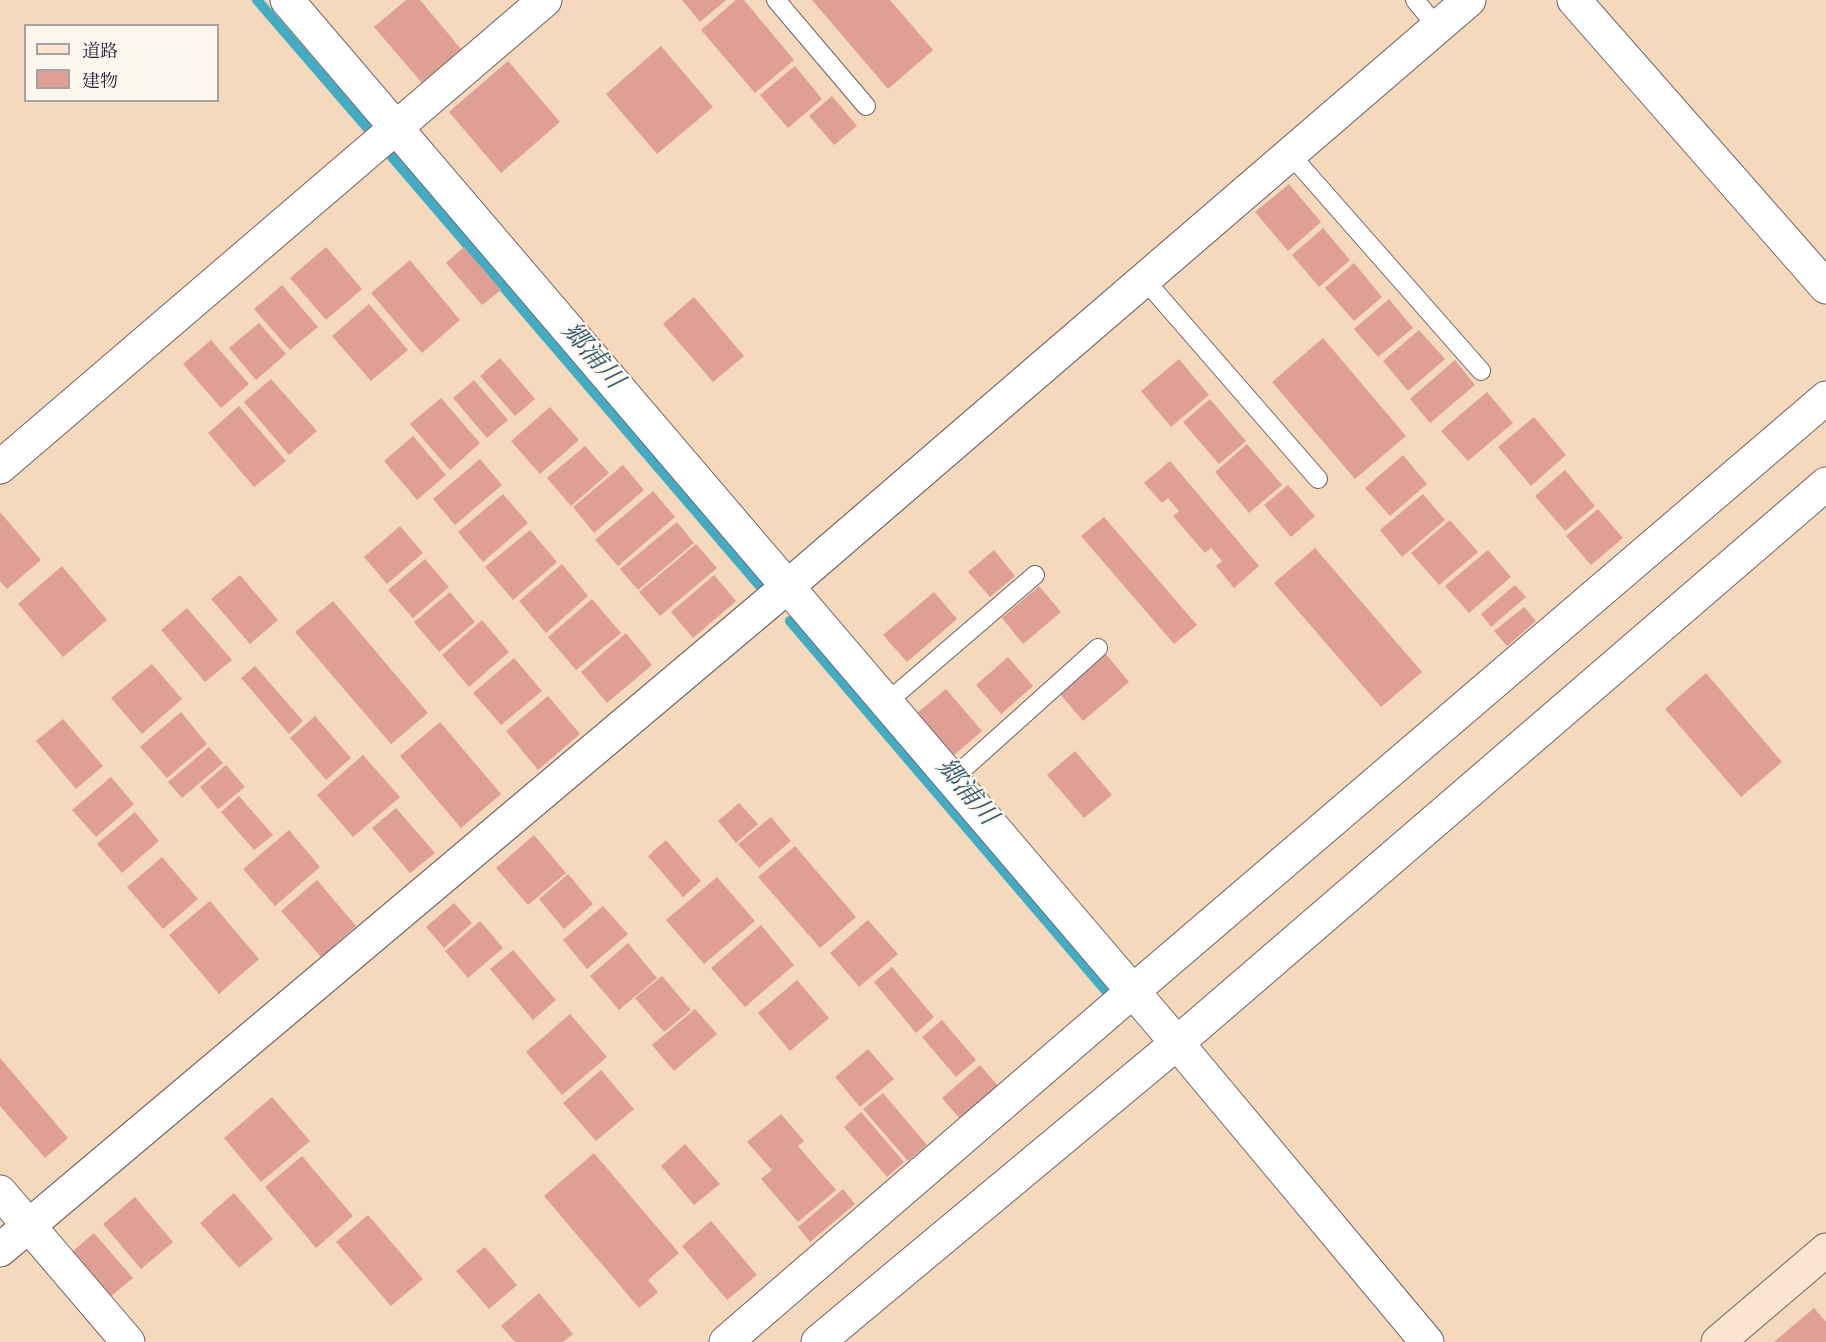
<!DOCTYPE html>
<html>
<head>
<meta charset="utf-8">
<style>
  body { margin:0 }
  #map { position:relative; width:1826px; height:1342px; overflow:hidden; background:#f4d9bc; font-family:"Old Standard TT","Noto Serif JP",serif }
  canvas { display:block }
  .legend { position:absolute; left:24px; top:24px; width:195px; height:78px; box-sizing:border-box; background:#fbf7ec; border:2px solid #a4a2a5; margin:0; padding:8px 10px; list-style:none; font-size:18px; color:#22223b }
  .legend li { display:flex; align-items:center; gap:12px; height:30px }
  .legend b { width:30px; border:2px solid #a4a2a5 }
</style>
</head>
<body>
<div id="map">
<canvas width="1826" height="1342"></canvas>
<ul class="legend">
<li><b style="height:8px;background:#fde4d1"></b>道路</li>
<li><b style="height:16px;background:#e09f95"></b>建物</li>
</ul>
</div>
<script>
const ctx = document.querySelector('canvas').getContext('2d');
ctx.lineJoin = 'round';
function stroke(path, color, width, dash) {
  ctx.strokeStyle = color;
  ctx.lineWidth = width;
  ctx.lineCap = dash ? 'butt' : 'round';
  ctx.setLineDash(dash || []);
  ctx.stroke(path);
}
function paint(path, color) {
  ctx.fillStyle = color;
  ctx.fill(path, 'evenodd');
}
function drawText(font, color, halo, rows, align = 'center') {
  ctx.font = font + ' "Old Standard TT","Noto Serif JP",serif';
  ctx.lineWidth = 4.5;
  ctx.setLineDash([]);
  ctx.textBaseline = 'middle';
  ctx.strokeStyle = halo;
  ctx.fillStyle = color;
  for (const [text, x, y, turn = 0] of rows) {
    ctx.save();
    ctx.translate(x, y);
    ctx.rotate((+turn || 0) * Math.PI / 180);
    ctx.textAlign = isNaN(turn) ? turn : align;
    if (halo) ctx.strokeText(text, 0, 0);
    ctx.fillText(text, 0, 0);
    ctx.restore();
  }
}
stroke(new Path2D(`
  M 257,0 L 370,131
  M 392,157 L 759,585
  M 790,621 L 1107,992`), '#43acc2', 10);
paint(new Path2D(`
  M 406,0 L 420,0 L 461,49 L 422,83 L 374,27 Z
  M 682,0 L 726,0 L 700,22 Z
  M 736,0 L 744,0 L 794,60 L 755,93 L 701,30 Z
  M 812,0 L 890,0 L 933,50 L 888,89 Z
  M 661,46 L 713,107 L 657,154 L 606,94 Z
  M 508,61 L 560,122 L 501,173 L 449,112 Z
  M 795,66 L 822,99 L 788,128 L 760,95 Z
  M 832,96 L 857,126 L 834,145 L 809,116 Z
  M 1289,184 L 1321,222 L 1288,251 L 1255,212 Z
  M 1323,228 L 1350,260 L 1319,287 L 1292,255 Z
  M 326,247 L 362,289 L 326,320 L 290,278 Z
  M 464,247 L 501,290 L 482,305 L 446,263 Z
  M 410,260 L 460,320 L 422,353 L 371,293 Z
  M 1354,263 L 1382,297 L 1354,321 L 1325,288 Z
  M 282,285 L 318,327 L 290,350 L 254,309 Z
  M 694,297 L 744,356 L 713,382 L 663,324 Z
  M 1389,299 L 1413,328 L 1378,357 L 1354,329 Z
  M 369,304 L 408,350 L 371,381 L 332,336 Z
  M 259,323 L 286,354 L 256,380 L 229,348 Z
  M 1419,330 L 1445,359 L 1408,391 L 1383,361 Z
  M 1323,338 L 1406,436 L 1355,479 L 1272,382 Z
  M 211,340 L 249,384 L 221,408 L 183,364 Z
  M 500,358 L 535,399 L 515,416 L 480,376 Z
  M 1179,359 L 1209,395 L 1171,427 L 1141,391 Z
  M 1455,360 L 1475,385 L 1430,423 L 1410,399 Z
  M 271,379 L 317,431 L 289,455 L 244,402 Z
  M 474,380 L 508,420 L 487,438 L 453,398 Z
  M 1487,392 L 1513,423 L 1468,461 L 1441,431 Z
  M 441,398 L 480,443 L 450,470 L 410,424 Z
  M 1210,399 L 1246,441 L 1219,464 L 1183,422 Z
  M 239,406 L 286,461 L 254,487 L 208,433 Z
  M 550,407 L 579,440 L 540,474 L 511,441 Z
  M 1534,417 L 1566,455 L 1531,486 L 1498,447 Z
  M 413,436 L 446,475 L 417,500 L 384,461 Z
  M 1247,444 L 1282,485 L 1249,513 L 1215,472 Z
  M 585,446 L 609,473 L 571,506 L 547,478 Z
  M 1403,455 L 1427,484 L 1390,516 L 1365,488 Z
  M 480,459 L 502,485 L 455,525 L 433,499 Z
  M 1170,461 L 1259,566 L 1234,588 L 1216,566 L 1222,561 L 1211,548 L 1205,553 L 1173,516 L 1179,511 L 1168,498 L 1162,503 L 1144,483 Z
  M 623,465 L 644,490 L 594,533 L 573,507 Z
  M 1565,470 L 1595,506 L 1565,531 L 1535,496 Z
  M 1288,485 L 1315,516 L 1291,537 L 1264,505 Z
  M 653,491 L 675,517 L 618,566 L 595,540 Z
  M 503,494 L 528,523 L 483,562 L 458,532 Z
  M 1423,494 L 1445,520 L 1402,557 L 1380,530 Z
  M 1598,509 L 1623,538 L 1591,565 L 1566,536 Z
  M 0,512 L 41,560 L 7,589 L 0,581 Z
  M 1104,517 L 1197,625 L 1174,644 L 1081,536 Z
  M 1450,520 L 1478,552 L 1439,585 L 1411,553 Z
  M 677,522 L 694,543 L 638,590 L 620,569 Z
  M 400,526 L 423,553 L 387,584 L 364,557 Z
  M 530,530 L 557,562 L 513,600 L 485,567 Z
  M 696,544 L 717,568 L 660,616 L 639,592 Z
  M 1315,548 L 1422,672 L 1381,707 L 1274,583 Z
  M 994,550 L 1015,576 L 990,597 L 968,572 Z
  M 1488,550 L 1511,577 L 1469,613 L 1445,586 Z
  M 425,559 L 449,587 L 413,618 L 388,590 Z
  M 562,564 L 588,596 L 546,633 L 519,601 Z
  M 62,566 L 107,620 L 63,657 L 18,604 Z
  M 240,575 L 278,620 L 250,644 L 211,599 Z
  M 714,575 L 736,601 L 693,638 L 671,612 Z
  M 1515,585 L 1526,597 L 1491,627 L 1481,614 Z
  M 1039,586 L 1061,612 L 1023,644 L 1002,618 Z
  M 450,592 L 475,622 L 439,652 L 414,622 Z
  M 934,592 L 957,619 L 907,662 L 883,635 Z
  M 592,599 L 621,633 L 576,670 L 548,637 Z
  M 333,601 L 428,713 L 391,744 L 295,632 Z
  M 1524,607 L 1536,621 L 1507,646 L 1494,631 Z
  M 187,608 L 232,660 L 205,682 L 161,630 Z
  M 482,620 L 509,652 L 469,687 L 442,655 Z
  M 626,633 L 652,665 L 607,703 L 581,672 Z
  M 1106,654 L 1129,682 L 1083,721 L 1060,694 Z
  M 1008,657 L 1033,686 L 1001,714 L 976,685 Z
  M 514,658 L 542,691 L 501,725 L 473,693 Z
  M 152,664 L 182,699 L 142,734 L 111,698 Z
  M 255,666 L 303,721 L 289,734 L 241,678 Z
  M 1706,673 L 1782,762 L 1741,797 L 1665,709 Z
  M 946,689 L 982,731 L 953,756 L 917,713 Z
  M 548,696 L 580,734 L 538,770 L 506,731 Z
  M 181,712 L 207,744 L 167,778 L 140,747 Z
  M 315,716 L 351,758 L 326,780 L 290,738 Z
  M 63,719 L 103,766 L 76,789 L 36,741 Z
  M 440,722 L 501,794 L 461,828 L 400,756 Z
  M 209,747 L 223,763 L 182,798 L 168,782 Z
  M 1075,751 L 1112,795 L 1084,818 L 1047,775 Z
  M 363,755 L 400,797 L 353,837 L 317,795 Z
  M 226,765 L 245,787 L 218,809 L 200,787 Z
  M 111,777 L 134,804 L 96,837 L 72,810 Z
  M 239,796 L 273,835 L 254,850 L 221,812 Z
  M 739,803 L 758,824 L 736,843 L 718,821 Z
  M 396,808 L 435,853 L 410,873 L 372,828 Z
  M 135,812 L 159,841 L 122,873 L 97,844 Z
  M 771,817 L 791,841 L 759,868 L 738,844 Z
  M 289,830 L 320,867 L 275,906 L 243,869 Z
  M 534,835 L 566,873 L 528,905 L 496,868 Z
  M 666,840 L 701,881 L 683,897 L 648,856 Z
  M 795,846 L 856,917 L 820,948 L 758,877 Z
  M 162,857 L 198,899 L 163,929 L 127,887 Z
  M 568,874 L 593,904 L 564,929 L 539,899 Z
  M 717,877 L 755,921 L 704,964 L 666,920 Z
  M 317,880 L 356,926 L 321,957 L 281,911 Z
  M 210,901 L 259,959 L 219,994 L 169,935 Z
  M 454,903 L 472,923 L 444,948 L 426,927 Z
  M 603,906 L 628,934 L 587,969 L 563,940 Z
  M 868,920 L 898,954 L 859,987 L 830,953 Z
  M 480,921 L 503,948 L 468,978 L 445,951 Z
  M 761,925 L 794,965 L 745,1007 L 711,968 Z
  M 628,943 L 657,978 L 619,1010 L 590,976 Z
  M 513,950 L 556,1000 L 533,1020 L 490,969 Z
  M 892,967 L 934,1017 L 916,1033 L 874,982 Z
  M 662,976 L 691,1010 L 664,1032 L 635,998 Z
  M 797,980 L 829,1018 L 790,1051 L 758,1013 Z
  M 695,1009 L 717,1034 L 674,1071 L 652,1045 Z
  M 570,1014 L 607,1057 L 562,1095 L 526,1052 Z
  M 942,1020 L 976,1060 L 956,1077 L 922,1037 Z
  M 868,1049 L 894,1079 L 860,1107 L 835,1077 Z
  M 0,1058 L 68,1138 L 45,1158 L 0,1106 Z
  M 980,1065 L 999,1087 L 961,1120 L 942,1098 Z
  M 601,1070 L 634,1109 L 596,1141 L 563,1103 Z
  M 883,1093 L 927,1145 L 908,1161 L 863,1109 Z
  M 272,1097 L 310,1141 L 261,1182 L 224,1138 Z
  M 861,1112 L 904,1162 L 887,1177 L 844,1127 Z
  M 781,1114 L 804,1141 L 798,1146 L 836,1190 L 798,1222 L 761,1179 L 772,1170 L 747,1142 Z
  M 685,1144 L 720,1184 L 694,1205 L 661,1166 Z
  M 594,1153 L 679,1253 L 648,1280 L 658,1292 L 639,1308 L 544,1196 Z
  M 302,1156 L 353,1216 L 316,1248 L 265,1187 Z
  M 843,1189 L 855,1204 L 810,1242 L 798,1227 Z
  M 234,1193 L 273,1239 L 239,1268 L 200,1223 Z
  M 135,1197 L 173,1242 L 141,1269 L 103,1224 Z
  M 368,1215 L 423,1279 L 391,1306 L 336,1242 Z
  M 711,1221 L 757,1275 L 727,1300 L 682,1246 Z
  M 94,1233 L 133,1278 L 104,1302 L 66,1257 Z
  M 485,1247 L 517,1285 L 489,1309 L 456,1271 Z
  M 539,1293 L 573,1334 L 563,1342 L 515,1342 L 501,1326 Z
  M 1814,1308 L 1826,1322 L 1826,1342 L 1774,1342 Z`), '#e09f95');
const service = new Path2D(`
  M 776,0 L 866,106
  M 1415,0 L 1437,27
  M 1290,154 L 1481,371
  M 1144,279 L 1318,479
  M 886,703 L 1035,575
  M 952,779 L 1098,648`);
const minor = new Path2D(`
  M 287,0 L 1177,1043 L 1427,1342
  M 1574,0 L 1826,287
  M 0,467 L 545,0
  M 0,1192 L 128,1342
  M 726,1342 L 1133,991 L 1826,398
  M 818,1342 L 1177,1043 L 1826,484`);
const tertiary = new Path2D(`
  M 0,1250 L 787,587 L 1469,0`);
const secondary = new Path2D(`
  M 1718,1342 L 1826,1250`);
stroke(service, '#6c6268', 20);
stroke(minor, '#6c6268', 35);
stroke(tertiary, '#6c6268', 35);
stroke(secondary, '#6c6268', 35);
stroke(service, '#fff', 18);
stroke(minor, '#fff', 33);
stroke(tertiary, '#fff', 33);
stroke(secondary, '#fde4d1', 33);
drawText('italic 26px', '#2f5971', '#fbf7ec', [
  ["郷浦川",592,356,49],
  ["郷浦川",966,792,50]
]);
</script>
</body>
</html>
